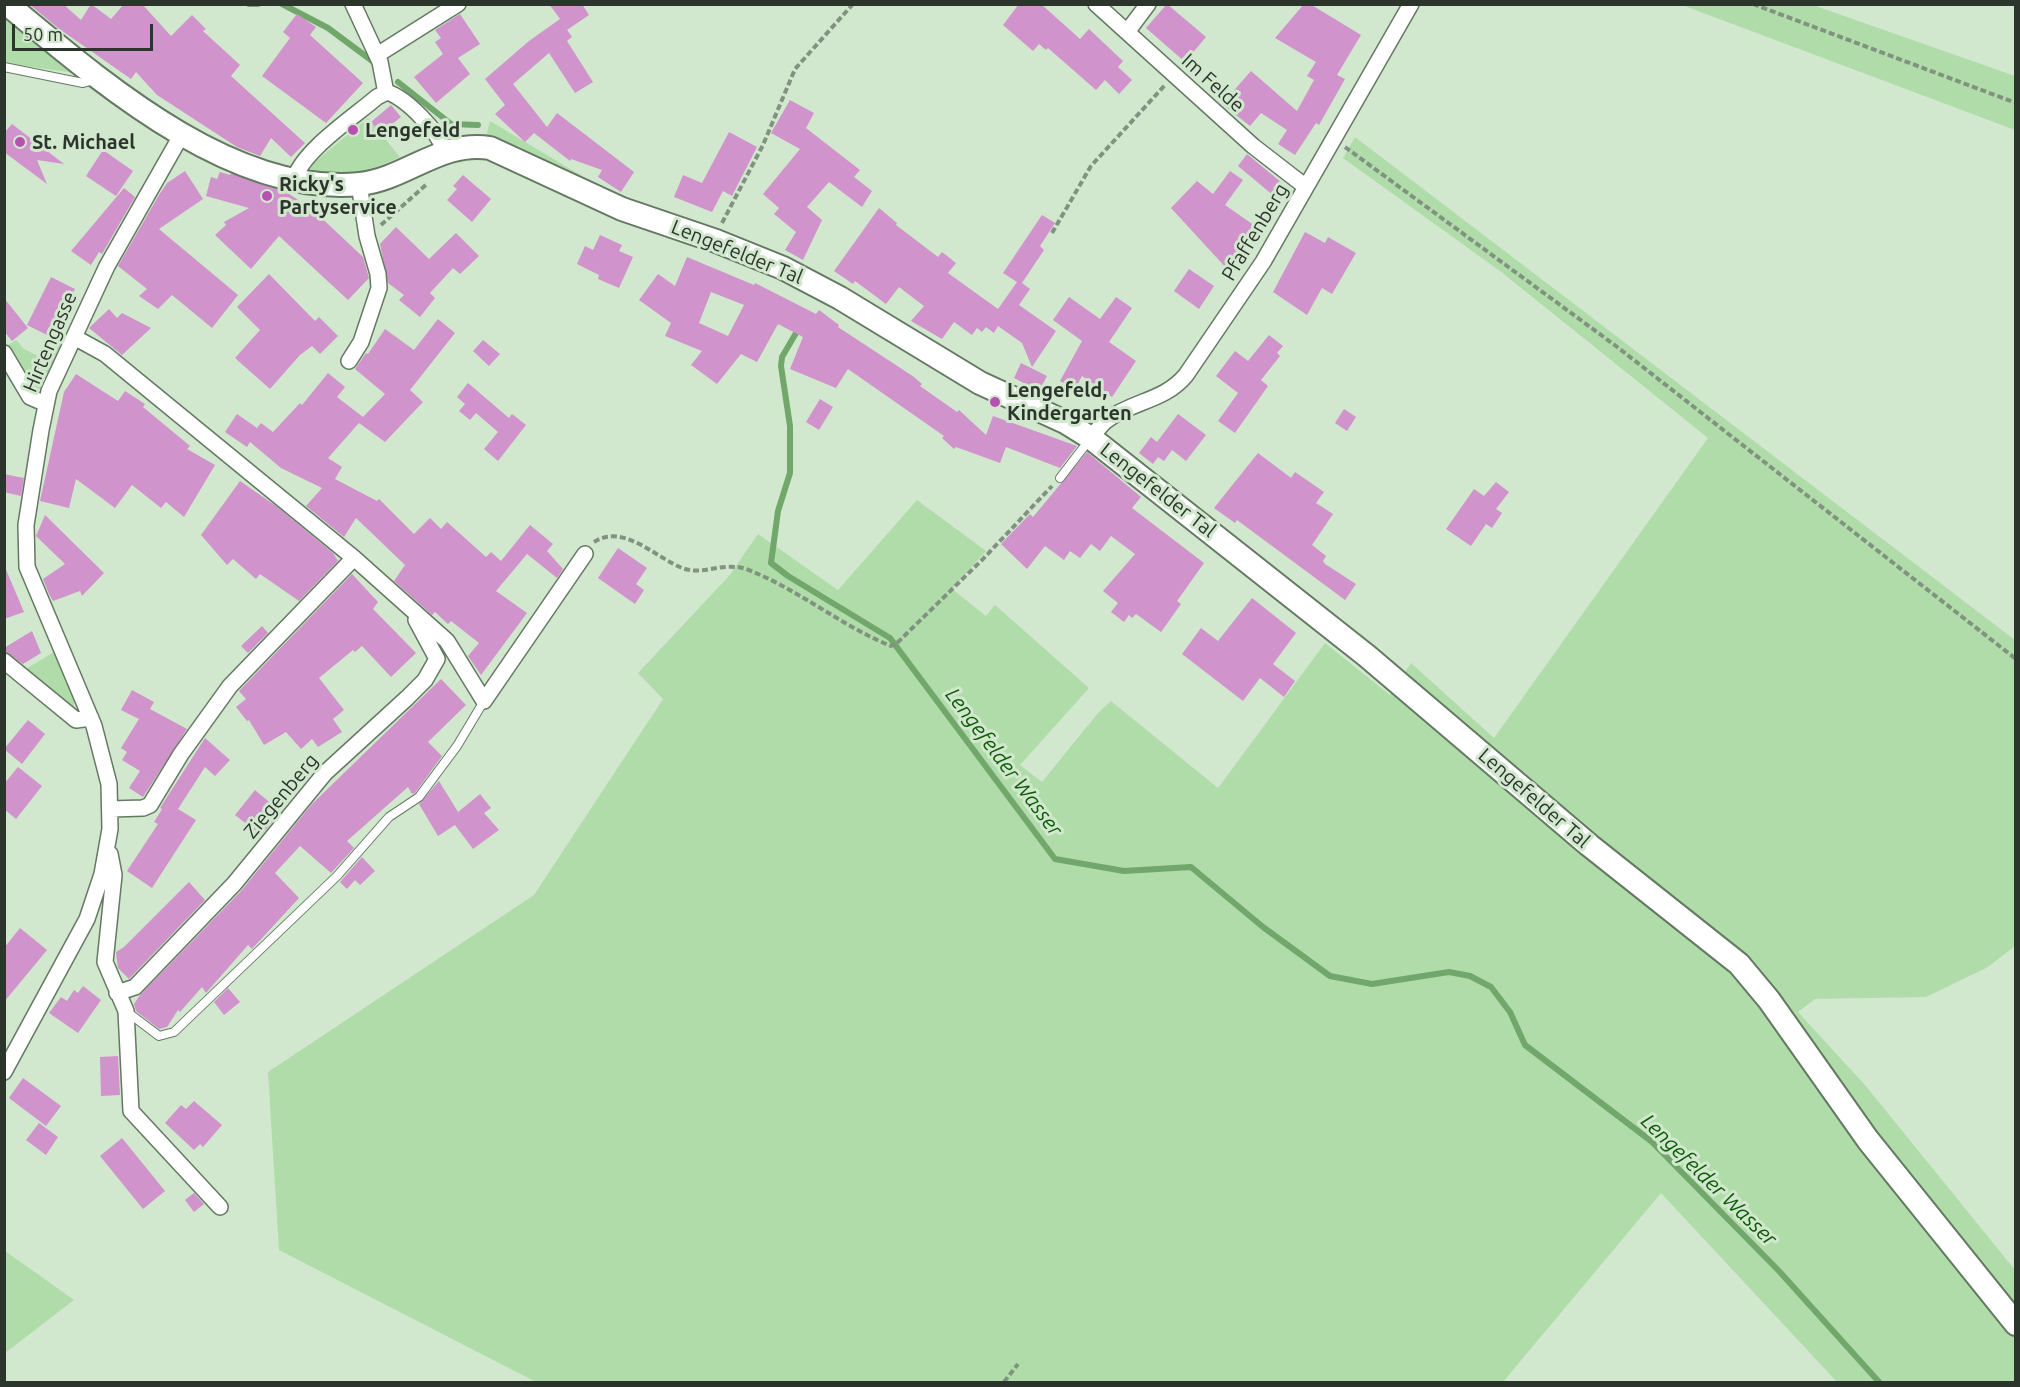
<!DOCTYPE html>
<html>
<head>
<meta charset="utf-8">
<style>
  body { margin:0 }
  #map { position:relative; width:2020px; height:1387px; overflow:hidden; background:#d1e8ce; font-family:Ubuntu,sans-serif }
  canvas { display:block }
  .frame { position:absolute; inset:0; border:6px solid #2c352b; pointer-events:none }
  .scale { position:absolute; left:12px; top:24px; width:141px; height:27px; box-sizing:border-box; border:3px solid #2c352b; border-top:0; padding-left:8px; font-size:18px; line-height:21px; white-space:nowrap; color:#2c352b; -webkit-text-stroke:4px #d1e8ce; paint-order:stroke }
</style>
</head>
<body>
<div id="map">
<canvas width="2020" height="1387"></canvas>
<div class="frame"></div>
<div class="scale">50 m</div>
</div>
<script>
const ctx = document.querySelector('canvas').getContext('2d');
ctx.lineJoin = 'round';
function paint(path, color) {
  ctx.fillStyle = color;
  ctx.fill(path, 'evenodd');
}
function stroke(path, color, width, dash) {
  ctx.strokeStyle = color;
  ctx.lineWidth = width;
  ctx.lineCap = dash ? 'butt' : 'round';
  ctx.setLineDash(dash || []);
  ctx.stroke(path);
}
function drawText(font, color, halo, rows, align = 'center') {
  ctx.font = font + ' Ubuntu,sans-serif';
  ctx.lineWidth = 6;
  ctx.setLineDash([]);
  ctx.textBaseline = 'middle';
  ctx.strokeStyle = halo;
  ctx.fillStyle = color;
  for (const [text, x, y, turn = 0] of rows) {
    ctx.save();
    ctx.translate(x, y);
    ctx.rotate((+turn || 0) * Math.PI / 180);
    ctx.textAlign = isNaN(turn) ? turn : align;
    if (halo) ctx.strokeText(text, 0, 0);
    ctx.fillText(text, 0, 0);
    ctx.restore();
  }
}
paint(new Path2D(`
  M 1682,5 L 1813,5 L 2015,76 L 2015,130 Z
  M 7,17 L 74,73 L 5,63 L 4,18 Z
  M 368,118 L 400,157 C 373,170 340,179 310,169 L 311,165 Z
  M 490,121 L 582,176 L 580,182 L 486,137 Z
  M 1355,137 L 2015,640 L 2015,946 L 1988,967 L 1926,997 L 1815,999 L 1798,1012 L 1865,1085 L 2015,1270 L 2015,1382 L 1837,1382 L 1661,1193 L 1503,1382 L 536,1382 L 279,1250 L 268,1072 L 534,895 L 663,699 L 638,673 L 729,576 L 758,534 L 838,590 L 917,500 L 986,551 L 952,589 L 986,616 L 995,605 L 1089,688 L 1020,765 L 1042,782 L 1098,713 L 1111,701 L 1218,788 L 1325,643 L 1390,695 L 1411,663 L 1494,738 L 1708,438 L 1500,271 L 1343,158 Z
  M 55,332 L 64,337 L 42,388 L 36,391 L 8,345 L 16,340 L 24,349 L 42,358 Z
  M 54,652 L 75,699 L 74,706 L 70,706 L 26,669 Z
  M 5,1251 L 74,1300 L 5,1353 Z`), '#b0dcaa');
stroke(new Path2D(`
  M 249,4 L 258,4
  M 282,4 L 328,28 L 375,63
  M 398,82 L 451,124 L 478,125
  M 799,328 L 782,357 L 781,366 L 790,426 L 790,473 L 778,511 L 771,563 L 788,576 L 890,638 L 1055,859 L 1124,871 L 1191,867 L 1263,927 L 1330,976 L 1372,984 L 1449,972 L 1470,976 L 1491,987 L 1510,1012 L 1525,1045 L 1651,1141 L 1779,1271 L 1879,1382`), '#71a76b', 6);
paint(new Path2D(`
  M 29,4 L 63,4 L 81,20 L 91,4 L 111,19 L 124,4 L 142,4 L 171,36 L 192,15 L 206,29 L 203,31 L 240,65 L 231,76 L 305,143 L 291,157 L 271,138 L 260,156 L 237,147 L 157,95 L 136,72 L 131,79 L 58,28 Z
  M 549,4 L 582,4 L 589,15 L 567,30 L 563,24 L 572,37 L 567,41 L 593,82 L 575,93 L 549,53 L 513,84 L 547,127 L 557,113 L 634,172 L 621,192 L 598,177 L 602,170 L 571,159 L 570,161 L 534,133 L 525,142 L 495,114 L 505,105 L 485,79 L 529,41 L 560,19 Z
  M 1019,4 L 1041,4 L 1080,39 L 1089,29 L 1123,61 L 1118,67 L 1132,80 L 1119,94 L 1105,80 L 1096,90 L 1048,48 L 1046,50 L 1039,44 L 1033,51 L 1003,25 Z
  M 1167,4 L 1206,37 L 1185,62 L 1146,28 Z
  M 1304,4 L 1310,4 L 1361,35 L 1337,75 L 1345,79 L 1319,125 L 1316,123 L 1295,155 L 1278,144 L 1287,130 L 1261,113 L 1250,126 L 1222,104 L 1251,71 L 1297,111 L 1314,80 L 1307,76 L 1316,62 L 1275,38 Z
  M 297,14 L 316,27 L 310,35 L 363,83 L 326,123 L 262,76 L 290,38 L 283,32 Z
  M 460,14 L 480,44 L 458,58 L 470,74 L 436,103 L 414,77 L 443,54 L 435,42 L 441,38 L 435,30 Z
  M 790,100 L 814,113 L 806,128 L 860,170 L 854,177 L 872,191 L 862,207 L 829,182 L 807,207 L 822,220 L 803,260 L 785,250 L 796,232 L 774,214 L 779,208 L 763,194 L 800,149 L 771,133 Z
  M 391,105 L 401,117 L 381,133 L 371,122 Z
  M 12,124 L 64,164 L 37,160 L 47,184 L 4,152 L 4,133 Z
  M 729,132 L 757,147 L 732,196 L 723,191 L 712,212 L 674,197 L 683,175 L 702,183 Z
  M 103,150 L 133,171 L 116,196 L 86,176 Z
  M 1247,154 L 1288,188 L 1280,201 L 1238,166 Z
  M 185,171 L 203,199 L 159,229 L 238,295 L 212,328 L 172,295 L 158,309 L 139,296 L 147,289 L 118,266 L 159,195 L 167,183 Z
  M 1230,171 L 1243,180 L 1225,205 L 1258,228 L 1228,270 L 1171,208 L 1197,181 L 1213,194 Z
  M 220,172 L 230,175 L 231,173 L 286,192 L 312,209 L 363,257 L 369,278 L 348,300 L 279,236 L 251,269 L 215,235 L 226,225 L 224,222 L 249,208 L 206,196 L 211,177 L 217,179 Z
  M 463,175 L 491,199 L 472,222 L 447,200 L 457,189 L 453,186 Z
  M 124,188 L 135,197 L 102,254 L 99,252 L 91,265 L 71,251 Z
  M 879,208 L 897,223 L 896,225 L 938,257 L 942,252 L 956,263 L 948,273 L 998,309 L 1017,282 L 1003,273 L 1042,215 L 1055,223 L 1040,246 L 1044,250 L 1022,283 L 1030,289 L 1019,305 L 1056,331 L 1032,367 L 1022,343 L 998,326 L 994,333 L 986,327 L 982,332 L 977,328 L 972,335 L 954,322 L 942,339 L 911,321 L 924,306 L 899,287 L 886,304 L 855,281 L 853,284 L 834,271 Z
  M 396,227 L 429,259 L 456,233 L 479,256 L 460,274 L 453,268 L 430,293 L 435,298 L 420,317 L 399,300 L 404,295 L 388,283 L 380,244 Z
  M 1305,232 L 1325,243 L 1328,237 L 1356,253 L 1332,294 L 1322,288 L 1307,315 L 1273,292 Z
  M 600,235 L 622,245 L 619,251 L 633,257 L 619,288 L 598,279 L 599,275 L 577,264 L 585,246 L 593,250 Z
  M 687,257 L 754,285 L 755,283 L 816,314 L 819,310 L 839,325 L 838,327 L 914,377 L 922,384 L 920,386 L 957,412 L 959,410 L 986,435 L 993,416 L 1077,446 L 1060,468 L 1006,447 L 1000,463 L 956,447 L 954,449 L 942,438 L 944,436 L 848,369 L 836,388 L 790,369 L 803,337 L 778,324 L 757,362 L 741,354 L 717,384 L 691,365 L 702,351 L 665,336 L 671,323 L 639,300 L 658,274 L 675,286 ZM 711,292 L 744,305 L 728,336 L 699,323 Z
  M 1189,269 L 1214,286 L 1199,309 L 1174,291 Z
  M 269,274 L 315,321 L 319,317 L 338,336 L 320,354 L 312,346 L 300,355 L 270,389 L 235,358 L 260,330 L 237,307 Z
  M 51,277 L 75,289 L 51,337 L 27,325 Z
  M 1069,297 L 1100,319 L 1116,297 L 1132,308 L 1109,342 L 1136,361 L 1112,397 L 1082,376 L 1075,389 L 1060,381 L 1082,341 L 1053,320 Z
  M 4,298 L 28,328 L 12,341 L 4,331 Z
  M 109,309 L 117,318 L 122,313 L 151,328 L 122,355 L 89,328 Z
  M 438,319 L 455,333 L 410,390 L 423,402 L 385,442 L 359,423 L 328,458 L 342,467 L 335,479 L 377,501 L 379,499 L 414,534 L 430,518 L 441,529 L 447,522 L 486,557 L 491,552 L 501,561 L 530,525 L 553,544 L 547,551 L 563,569 L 557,578 L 527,554 L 496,591 L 527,613 L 481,675 L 468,656 L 479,643 L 451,621 L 448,624 L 435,612 L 432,615 L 394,581 L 405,565 L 356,518 L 344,537 L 306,506 L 322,488 L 281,468 L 250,442 L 247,447 L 225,432 L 237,414 L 257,428 L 261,423 L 273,432 L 300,403 L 302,405 L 328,373 L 345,387 L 337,397 L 363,417 L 385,394 L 355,369 L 366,353 L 368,354 L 385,329 L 414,350 Z
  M 1269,335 L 1283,346 L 1277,353 L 1280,356 L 1261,380 L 1268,386 L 1235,433 L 1218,421 L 1238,393 L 1216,376 L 1235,351 L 1248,361 Z
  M 483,340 L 500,354 L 489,366 L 473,351 Z
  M 1021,363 L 1047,376 L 1039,391 L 1014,378 Z
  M 76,374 L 118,401 L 125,391 L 145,404 L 143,407 L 190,446 L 187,449 L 215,465 L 184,517 L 166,502 L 161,508 L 132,485 L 115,508 L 76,479 L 69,508 L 40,501 L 64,392 Z
  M 468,383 L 509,418 L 512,414 L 526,425 L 498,461 L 484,449 L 498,432 L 476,413 L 470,420 L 459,411 L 465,404 L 457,397 Z
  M 820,399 L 833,407 L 819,430 L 806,422 Z
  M 1344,409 L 1356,417 L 1347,431 L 1335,423 Z
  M 1178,414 L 1206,435 L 1186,461 L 1172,450 L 1164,461 L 1158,457 L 1153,464 L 1139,453 L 1151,437 L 1157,442 Z
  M 1087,452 L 1141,497 L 1132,508 L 1204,563 L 1177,601 L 1181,604 L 1161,632 L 1136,614 L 1132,618 L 1129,615 L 1124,622 L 1111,612 L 1118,603 L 1103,591 L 1135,554 L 1111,536 L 1100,551 L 1091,544 L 1080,558 L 1070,551 L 1064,560 L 1045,546 L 1027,569 L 1001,544 L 1030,514 L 1033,517 Z
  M 1258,453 L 1291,478 L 1295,472 L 1324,492 L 1316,503 L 1333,514 L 1312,545 L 1326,556 L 1323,561 L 1325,564 L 1356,584 L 1345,600 L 1237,520 L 1235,523 L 1214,508 Z
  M 4,474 L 24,478 L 21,496 L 4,492 Z
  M 240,481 L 276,506 L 333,553 L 338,561 L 299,601 L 260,574 L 256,579 L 233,559 L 227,565 L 201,535 Z
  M 1496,482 L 1509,492 L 1496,509 L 1502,513 L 1492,528 L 1486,524 L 1471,546 L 1446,529 L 1474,489 L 1484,496 Z
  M 45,515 L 104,573 L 82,596 L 80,591 L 53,601 L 49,594 L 43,579 L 65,564 L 36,536 Z
  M 618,548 L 647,568 L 636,584 L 644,590 L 635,604 L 598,578 Z
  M 4,565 L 24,612 L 4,619 Z
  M 352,574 L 378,602 L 373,609 L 416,653 L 391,677 L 362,646 L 355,652 L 353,650 L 319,678 L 344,710 L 333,719 L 342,732 L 318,747 L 312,739 L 301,749 L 286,732 L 264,745 L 249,720 L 247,721 L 236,707 L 246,699 L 239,691 Z
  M 1252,598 L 1296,633 L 1273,664 L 1295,681 L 1284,697 L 1260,678 L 1243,701 L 1182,654 L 1201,628 L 1218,641 Z
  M 262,626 L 268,633 L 248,653 L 241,646 Z
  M 32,631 L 41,653 L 23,664 L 4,651 L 4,648 Z
  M 441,679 L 466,705 L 428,742 L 442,756 L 415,793 L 412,794 L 408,787 L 347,841 L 354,848 L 331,873 L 300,846 L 275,873 L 299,898 L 252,949 L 248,945 L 206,993 L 202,987 L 180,1012 L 178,1010 L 167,1027 L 159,1029 L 136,1011 L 134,1004 L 140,995 L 241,891 L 312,804 Z
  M 132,690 L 154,702 L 150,709 L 187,729 L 143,797 L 129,788 L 140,771 L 122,760 L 127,752 L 121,748 L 139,719 L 121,710 Z
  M 28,720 L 45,734 L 22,764 L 4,749 Z
  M 205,738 L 230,760 L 215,776 L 205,767 L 178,809 L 196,820 L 152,888 L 127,871 L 158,824 L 154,822 L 162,809 L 160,808 Z
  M 18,767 L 42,786 L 16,819 L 4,809 L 4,784 Z
  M 439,781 L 458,812 L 480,794 L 491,808 L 484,813 L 499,830 L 473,849 L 455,825 L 438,836 L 419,804 Z
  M 255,790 L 281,812 L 261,835 L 235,815 Z
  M 362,857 L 375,871 L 360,885 L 355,880 L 347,889 L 340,882 Z
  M 189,882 L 205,900 L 129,979 L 118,968 L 116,952 L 124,947 Z
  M 20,928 L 47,950 L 4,1002 L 4,948 Z
  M 83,986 L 101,1000 L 78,1033 L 49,1013 L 61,997 L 67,1001 L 74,990 L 78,993 Z
  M 228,988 L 240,1002 L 224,1015 L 214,1002 Z
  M 118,1056 L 120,1095 L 101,1096 L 100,1057 Z
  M 23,1078 L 61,1106 L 46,1126 L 9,1098 Z
  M 194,1101 L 222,1125 L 203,1147 L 200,1144 L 194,1150 L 165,1123 L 181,1105 L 186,1109 Z
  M 39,1123 L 58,1137 L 46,1155 L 26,1140 Z
  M 122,1138 L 165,1191 L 143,1209 L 100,1156 Z
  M 194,1193 L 204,1204 L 194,1212 L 185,1200 Z`), '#d093cb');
const lane = new Path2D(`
  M 4,67 L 83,83 L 94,80
  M 1060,478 L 1090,439
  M 126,1011 L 159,1036 L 174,1032 L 337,876 L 389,817 L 419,797 L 457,746 L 484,701`);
const street = new Path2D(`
  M 353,4 L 380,62 L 386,93
  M 1096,4 L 1253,146 L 1306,187
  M 1127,32 L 1148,4
  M 377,55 L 458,4
  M 294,180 C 302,151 354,117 377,97 L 387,92 C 408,99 438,132 445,151
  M 74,337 L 105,354 L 354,558 L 447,641 L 484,701 L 585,554
  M 4,353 L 30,397 L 46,404
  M 349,361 L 361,342 L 379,288 L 378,274 L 367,236 L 359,184
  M 1091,438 C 1096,432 1101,424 1107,420 C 1132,401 1165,401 1186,375 L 1263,262 L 1411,4
  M 4,661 L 76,720 L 91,718
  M 111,809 L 143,808 L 150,805 L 181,754 L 230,686 L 354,558
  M 110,854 L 114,875 L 105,962 L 126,1011 L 131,1111 L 220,1207
  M 117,993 L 135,987 L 234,884 L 325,773 L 407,698 L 425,680 L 437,659 L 416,620
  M 4,1072 L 87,919 L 102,874 L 110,829 L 109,784 L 94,726 L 27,567 L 26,525 L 41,430 L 49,391 L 107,266 L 182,134`);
const secondary = new Path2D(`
  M 7,4 C 99,80 232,197 360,184 C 406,179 441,140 490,148 L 622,209 L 716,241 L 783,268 L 840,298 L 980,383 L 1065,422 L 1091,438 L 1367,656 L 1589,845 L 1739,964 L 1769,1000 L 1868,1140 L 2016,1324`);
stroke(lane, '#647962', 10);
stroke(street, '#647962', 18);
stroke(secondary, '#647962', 26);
stroke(new Path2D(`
  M 1753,4 L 2016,103
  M 1345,147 L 1616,346 L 2016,659
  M 722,223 L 763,145 L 795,69 L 853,4
  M 381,225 L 427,184
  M 1052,233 L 1091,166 L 1165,85
  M 594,542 C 623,523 655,557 682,568 C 700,575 717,565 736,567 C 743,567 751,571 758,574 C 804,594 844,627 891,646 L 896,644 L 983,559 L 1052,486
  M 1004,1382 L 1018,1364`), '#829280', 4, [6, 3]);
stroke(lane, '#fff', 8);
stroke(street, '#fff', 15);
stroke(secondary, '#fff', 22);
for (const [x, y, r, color] of [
  [353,130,6,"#b850b2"],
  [20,142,6,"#b850b2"],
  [267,196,6,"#b850b2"],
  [995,402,6,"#b850b2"]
]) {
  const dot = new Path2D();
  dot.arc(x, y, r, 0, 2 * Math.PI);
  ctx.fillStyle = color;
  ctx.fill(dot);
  stroke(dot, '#d1e8ce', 2);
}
drawText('20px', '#2c352b', '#d1e8ce', [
  ["Im Felde",1213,83,42],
  ["Pfaffenberg",1255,232,-59],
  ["Lengefelder Tal",737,252,22],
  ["Hirtengasse",50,342,-67],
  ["Lengefelder Tal",1158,490,38],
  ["Ziegenberg",281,796,-50],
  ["Lengefelder Tal",1534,798,41]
]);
drawText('bold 20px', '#2c352b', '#d1e8ce', [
  ["Lengefeld",365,130],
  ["St. Michael",32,142],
  ["Ricky's",279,184],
  ["Partyservice",279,207],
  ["Lengefeld,",1007,390],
  ["Kindergarten",1007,413]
], 'left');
drawText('italic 21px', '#0d5b06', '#d1e8ce', [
  ["Lengefelder Wasser",1004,762,53],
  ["Lengefelder Wasser",1709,1180,44]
]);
</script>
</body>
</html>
